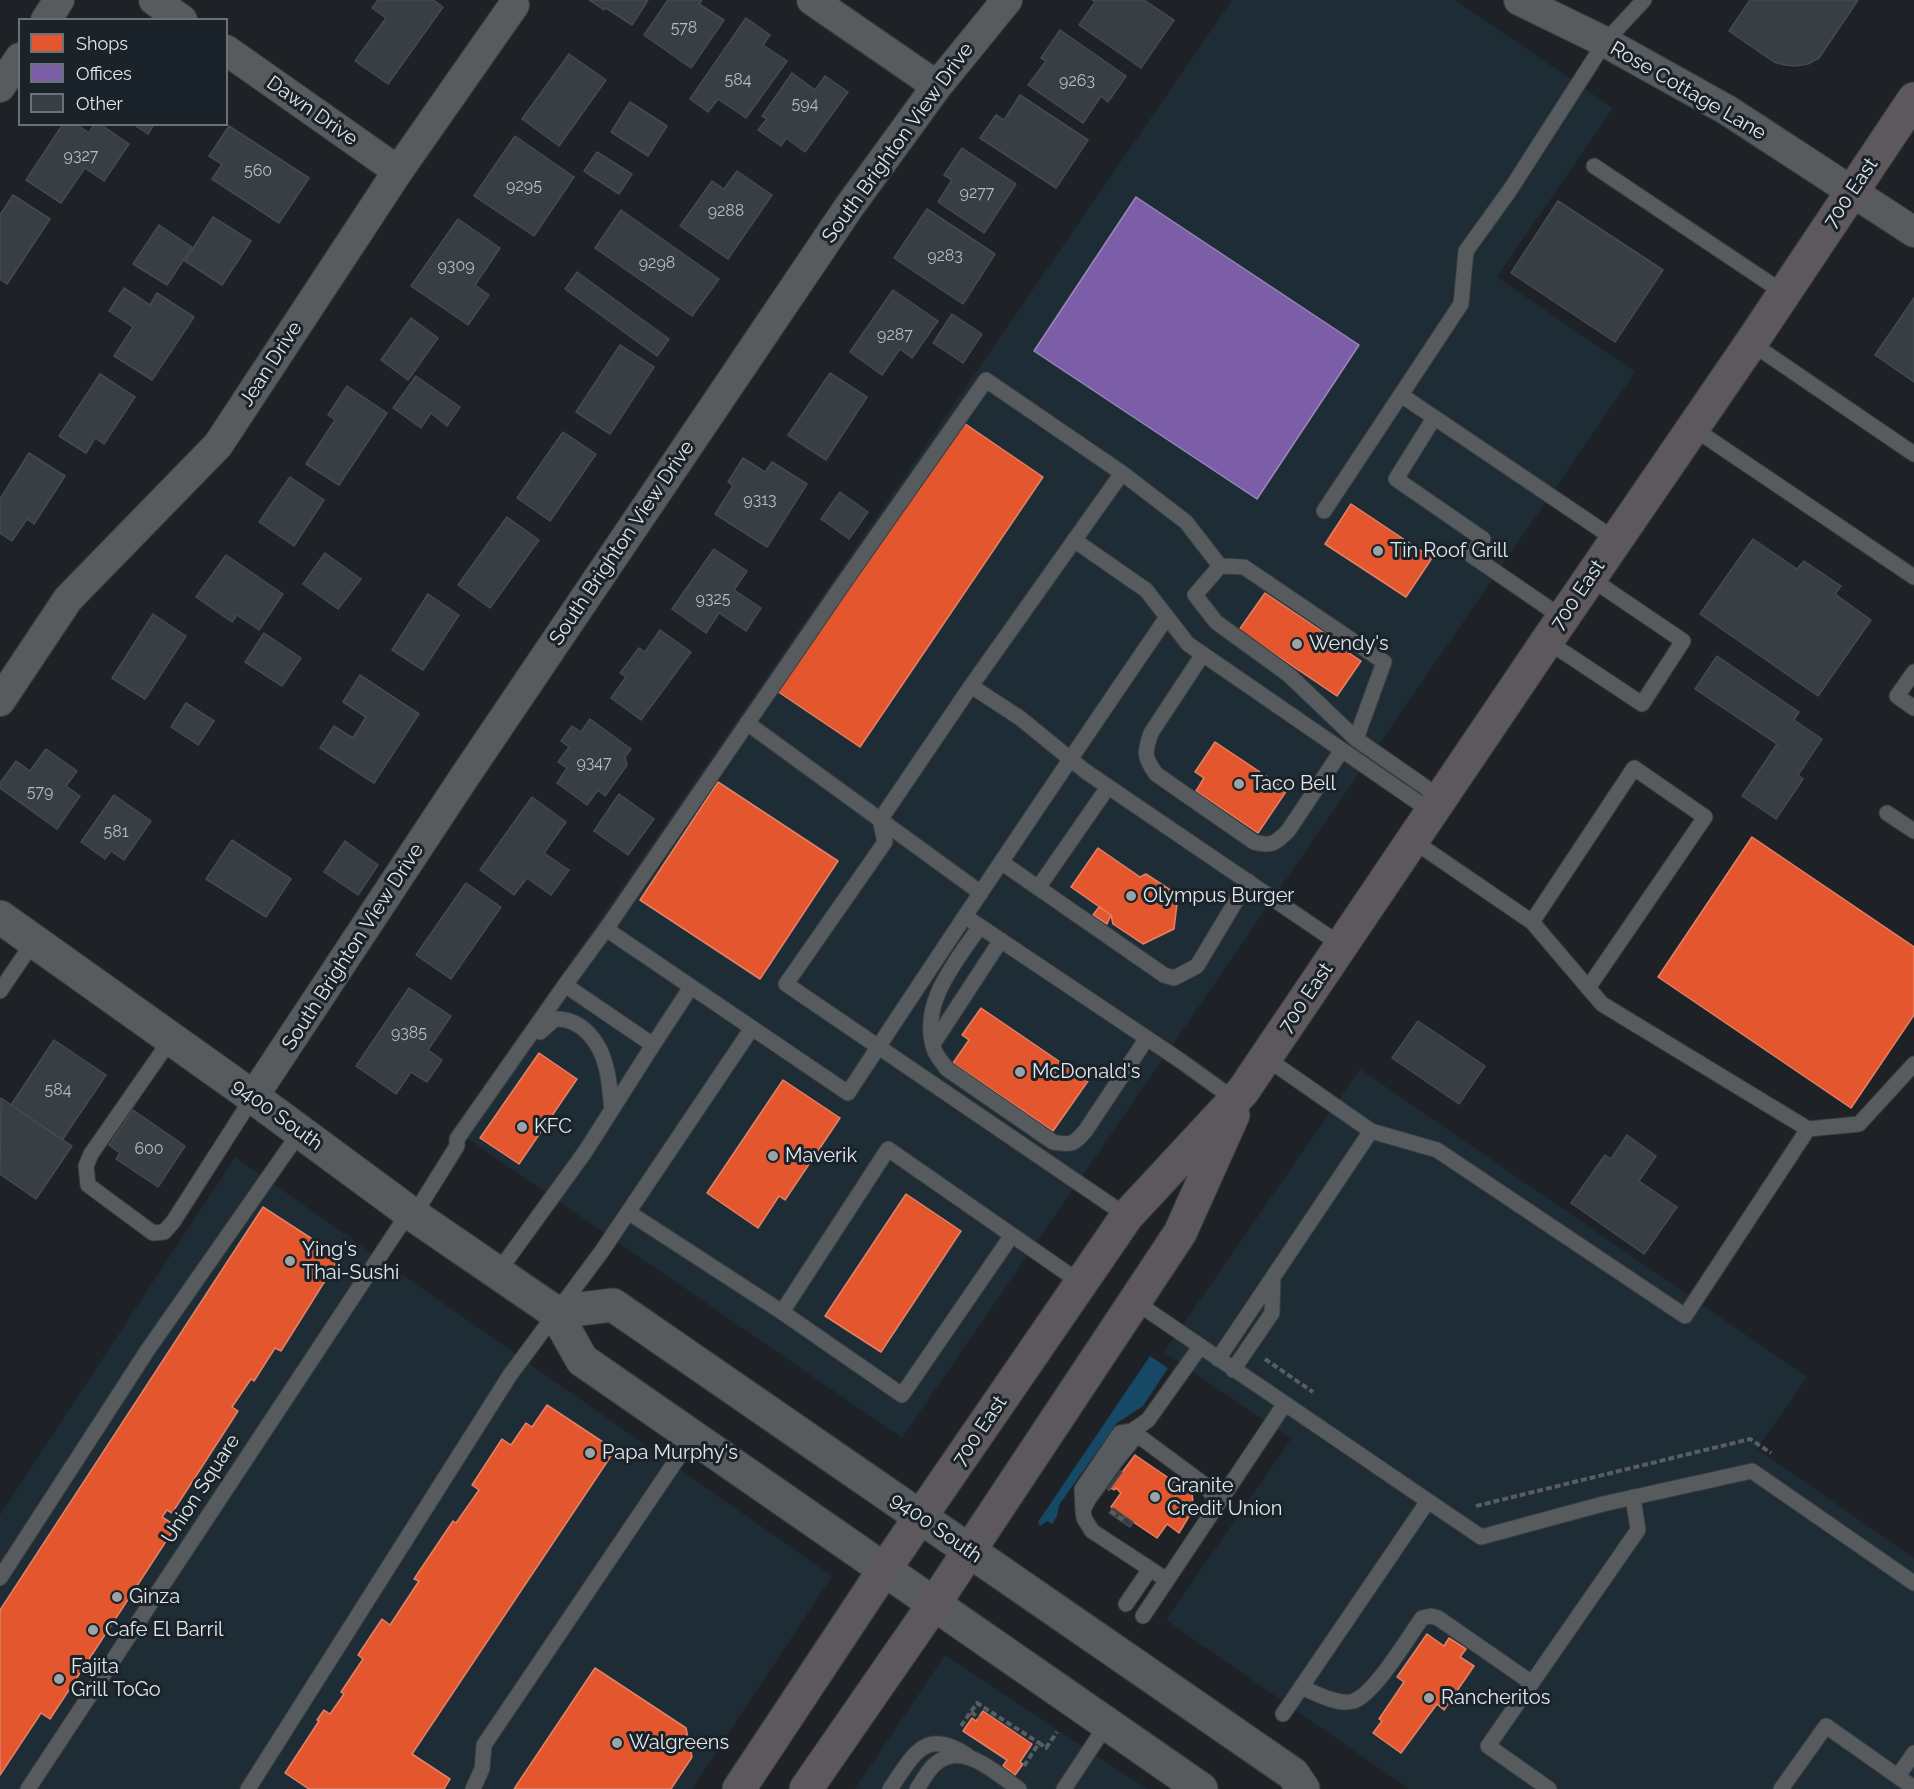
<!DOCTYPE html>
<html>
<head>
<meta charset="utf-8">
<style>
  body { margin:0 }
  #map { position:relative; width:1914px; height:1789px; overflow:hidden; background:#1e2226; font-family:Raleway,sans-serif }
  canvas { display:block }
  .legend { position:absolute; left:18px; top:18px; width:210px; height:108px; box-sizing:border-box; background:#1a2329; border:2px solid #6a7177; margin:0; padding:8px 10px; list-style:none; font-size:18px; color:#e1e7eb }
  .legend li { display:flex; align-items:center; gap:12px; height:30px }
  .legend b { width:30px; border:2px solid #6a7177 }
</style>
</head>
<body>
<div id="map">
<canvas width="1914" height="1789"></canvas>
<ul class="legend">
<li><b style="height:16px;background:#e4572e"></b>Shops</li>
<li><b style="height:16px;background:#7b5ea7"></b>Offices</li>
<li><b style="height:16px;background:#373e44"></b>Other</li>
</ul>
</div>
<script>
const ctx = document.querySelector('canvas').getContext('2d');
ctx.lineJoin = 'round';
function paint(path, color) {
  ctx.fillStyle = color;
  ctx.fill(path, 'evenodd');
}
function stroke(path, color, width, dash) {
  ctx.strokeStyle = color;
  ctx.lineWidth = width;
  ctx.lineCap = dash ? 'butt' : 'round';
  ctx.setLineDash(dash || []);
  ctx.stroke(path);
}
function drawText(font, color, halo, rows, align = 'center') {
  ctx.font = font + ' Raleway,sans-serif';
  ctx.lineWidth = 6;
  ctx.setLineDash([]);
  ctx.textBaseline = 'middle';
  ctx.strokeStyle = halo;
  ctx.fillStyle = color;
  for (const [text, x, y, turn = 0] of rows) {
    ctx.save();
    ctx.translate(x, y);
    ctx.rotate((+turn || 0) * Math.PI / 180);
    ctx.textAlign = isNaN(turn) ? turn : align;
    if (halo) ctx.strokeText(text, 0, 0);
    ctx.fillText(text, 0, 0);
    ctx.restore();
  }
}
paint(new Path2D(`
  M 1232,0 L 1455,0 L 1613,108 L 1497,277 L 1635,372 L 902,1438 L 455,1130 Z
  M 1360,1069 L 1807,1377 L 1757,1449 L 1914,1558 L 1914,1789 L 1409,1789 L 1166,1620 L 1291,1439 L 1164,1352 Z
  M 235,1157 L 832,1576 L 692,1789 L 0,1789 L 0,1515 Z
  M 945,1655 L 1147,1789 L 855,1789 Z`), '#1e2c36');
paint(new Path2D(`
  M 1150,1356 L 1168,1368 L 1143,1406 L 1117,1423 L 1059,1505 L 1057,1516 L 1052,1524 L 1047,1521 L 1040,1526 L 1038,1522 Z`), '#164966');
const shops = new Path2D(`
  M 961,421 L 1043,477 L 860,747 L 777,691 Z
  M 1351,504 L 1432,558 L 1406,597 L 1325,544 Z
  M 1265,593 L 1335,640 L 1334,643 L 1361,661 L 1337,696 L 1239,630 Z
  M 1215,742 L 1287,790 L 1258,833 L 1196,791 L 1204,778 L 1195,772 Z
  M 718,782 L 838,861 L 760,979 L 640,900 Z
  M 1752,837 L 1914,947 L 1914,1015 L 1851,1108 L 1658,977 Z
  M 1098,848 L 1140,877 L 1146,874 L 1178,895 L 1174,929 L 1143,944 L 1113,924 L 1111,915 L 1071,887 Z
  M 1099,907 L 1111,915 L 1107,924 L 1093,915 Z
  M 981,1008 L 1088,1081 L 1053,1131 L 953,1063 L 969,1040 L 962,1035 Z
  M 539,1053 L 577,1079 L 519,1164 L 480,1138 Z
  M 783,1080 L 840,1118 L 785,1200 L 779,1196 L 758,1228 L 707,1193 Z
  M 906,1194 L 961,1231 L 881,1352 L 825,1316 Z
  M 263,1207 L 340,1257 L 281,1351 L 275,1348 L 254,1381 L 251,1379 L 232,1407 L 238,1411 L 172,1513 L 167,1510 L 162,1517 L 176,1526 L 50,1719 L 41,1713 L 0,1775 L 0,1610 Z
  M 547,1405 L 615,1450 L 412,1754 L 450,1779 L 444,1789 L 309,1789 L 285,1773 L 319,1721 L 317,1720 L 324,1710 L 330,1714 L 344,1694 L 341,1692 L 363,1659 L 358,1655 L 382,1619 L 390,1625 L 419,1581 L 414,1579 L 453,1521 L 456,1523 L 479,1490 L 472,1485 L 502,1439 L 511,1445 L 526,1423 L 532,1427 Z
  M 1135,1455 L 1192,1494 L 1194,1508 L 1179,1533 L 1167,1524 L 1157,1538 L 1111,1507 L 1121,1493 L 1116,1488 L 1114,1490 L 1111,1488 L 1109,1490 Z
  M 1427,1634 L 1444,1646 L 1449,1638 L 1466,1649 L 1460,1657 L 1474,1666 L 1444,1710 L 1437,1704 L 1401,1753 L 1373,1733 L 1382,1721 L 1379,1719 L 1404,1682 L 1397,1677 Z
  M 595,1668 L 686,1728 L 692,1757 L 671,1789 L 514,1789 Z
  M 983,1711 L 1032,1744 L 1020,1762 L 1023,1764 L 1015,1775 L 1003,1766 L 1007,1760 L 963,1731 L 972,1718 L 976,1721 Z`);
paint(shops, '#e4572e');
stroke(shops, '#e38267', 1.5);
const offices = new Path2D(`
  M 1136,197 L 1359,345 L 1257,499 L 1034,351 Z`);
paint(offices, '#7b5ea7');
stroke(offices, '#9a87bb', 1.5);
const building = new Path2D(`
  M 378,0 L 433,0 L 443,7 L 388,84 L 355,61 L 386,18 L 372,8 Z
  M 589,0 L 648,0 L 632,25 L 606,8 L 604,10 Z
  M 668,0 L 702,0 L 699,4 L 724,20 L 691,68 L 644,35 Z
  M 1092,0 L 1144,0 L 1174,20 L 1141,68 L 1079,25 L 1095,2 Z
  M 1750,0 L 1858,0 L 1819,58 L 1808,64 L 1795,66 L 1785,65 L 1774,62 L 1729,31 Z
  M 746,18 L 770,35 L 763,45 L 787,61 L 746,118 L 718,99 L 708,112 L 690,99 Z
  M 1060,30 L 1126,76 L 1108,102 L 1101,96 L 1083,123 L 1028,85 L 1046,61 L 1041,58 Z
  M 569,54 L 606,80 L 559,146 L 522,119 Z
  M 792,73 L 815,90 L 825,76 L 848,92 L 805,152 L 786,138 L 781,146 L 758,130 L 767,119 L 762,116 Z
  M 1020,95 L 1088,140 L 1056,188 L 980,138 L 996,115 L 1004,120 Z
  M 630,102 L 667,126 L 648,156 L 611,132 Z
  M 63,124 L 76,124 L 89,133 L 94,124 L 100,124 L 129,144 L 104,181 L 85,168 L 61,203 L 26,180 Z
  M 133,124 L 154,124 L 148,134 Z
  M 229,126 L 309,178 L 279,223 L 212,179 L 222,164 L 209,156 Z
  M 515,136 L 574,177 L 534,236 L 474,196 Z
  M 962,148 L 1016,184 L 984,233 L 938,202 L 952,180 L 944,175 Z
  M 597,152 L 632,174 L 619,194 L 584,171 Z
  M 737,171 L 772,195 L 728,259 L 680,226 L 712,181 L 724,189 Z
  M 13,195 L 50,219 L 7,284 L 0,279 L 0,215 Z
  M 1558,201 L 1663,270 L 1615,342 L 1511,273 Z
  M 927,209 L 995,254 L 963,304 L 894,258 Z
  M 621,210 L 719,279 L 692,316 L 595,248 Z
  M 213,217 L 251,241 L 222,285 L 185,261 Z
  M 458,219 L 500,248 L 475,285 L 489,295 L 468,325 L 411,286 Z
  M 159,225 L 192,247 L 167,285 L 133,264 Z
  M 577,272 L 669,339 L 657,356 L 565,289 Z
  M 124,288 L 150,305 L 157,293 L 194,317 L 152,380 L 114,356 L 133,327 L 109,311 Z
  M 893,290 L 938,321 L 912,358 L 900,349 L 882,375 L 850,352 Z
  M 1914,298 L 1914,382 L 1875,355 Z
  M 952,314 L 982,334 L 963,363 L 933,343 Z
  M 411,318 L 438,338 L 408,380 L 381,360 Z
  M 620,345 L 654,367 L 610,434 L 576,412 Z
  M 830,373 L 867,397 L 826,460 L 788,435 Z
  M 100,374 L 135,397 L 104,444 L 95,438 L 86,453 L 59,436 Z
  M 416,376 L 460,407 L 447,426 L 431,413 L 421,428 L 393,408 Z
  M 347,386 L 387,413 L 339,485 L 306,464 L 335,420 L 328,415 Z
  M 563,432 L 596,454 L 550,521 L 517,498 Z
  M 29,453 L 65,476 L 34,524 L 27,519 L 12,541 L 0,533 L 0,499 Z
  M 743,458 L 765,472 L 772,462 L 807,484 L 767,547 L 715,514 L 733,486 L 728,482 Z
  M 290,477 L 324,500 L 294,546 L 259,522 Z
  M 840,492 L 868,512 L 849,539 L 821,519 Z
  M 507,517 L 539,540 L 490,608 L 458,585 Z
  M 1753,539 L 1797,569 L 1804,561 L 1841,586 L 1835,594 L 1871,620 L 1818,696 L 1700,614 Z
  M 714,549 L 747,571 L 734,590 L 761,608 L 746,631 L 719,613 L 706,633 L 672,609 Z
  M 325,553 L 361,579 L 338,609 L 303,584 Z
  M 226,555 L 283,594 L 259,630 L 237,615 L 232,622 L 196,597 Z
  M 428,594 L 459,615 L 423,670 L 392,650 Z
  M 153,614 L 186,636 L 145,699 L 112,678 Z
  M 660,630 L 691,652 L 641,720 L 611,698 L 626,677 L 620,673 L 639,648 L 645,652 Z
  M 264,633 L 301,658 L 282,686 L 245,662 Z
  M 1717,656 L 1799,712 L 1794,720 L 1822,739 L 1798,775 L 1803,779 L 1776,819 L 1742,796 L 1777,744 L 1695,689 Z
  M 360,675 L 419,714 L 374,783 L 320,748 L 334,726 L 353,738 L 366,717 L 343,702 Z
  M 186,703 L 214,721 L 198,745 L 171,727 Z
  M 590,719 L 631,749 L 625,757 L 627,765 L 605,796 L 598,790 L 587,805 L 557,783 L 567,768 L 558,762 L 569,747 L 561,741 L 572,726 L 581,732 Z
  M 46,749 L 77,771 L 66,786 L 80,796 L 57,829 L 0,788 L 0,783 L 16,761 L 30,771 Z
  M 619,794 L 654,819 L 628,855 L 594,831 Z
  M 114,795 L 151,821 L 124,860 L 111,851 L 105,859 L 81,842 Z
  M 532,797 L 566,822 L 544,853 L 569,870 L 551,895 L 527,878 L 514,895 L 480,870 Z
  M 232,840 L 291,879 L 266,917 L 206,879 Z
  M 345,841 L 378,865 L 358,895 L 324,872 Z
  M 466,883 L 501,907 L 451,979 L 416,955 Z
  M 409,988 L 451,1016 L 428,1050 L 442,1060 L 427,1082 L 411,1072 L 396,1094 L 356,1066 Z
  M 1418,1021 L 1485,1066 L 1459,1104 L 1392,1058 Z
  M 54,1040 L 106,1075 L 62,1140 L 11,1105 Z
  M 1,1098 L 72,1146 L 36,1199 L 0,1174 Z
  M 133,1110 L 185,1146 L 158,1187 L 116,1159 L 120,1153 L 109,1145 Z
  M 1627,1135 L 1656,1156 L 1639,1181 L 1677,1207 L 1644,1254 L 1571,1203 L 1605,1155 L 1611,1159 Z
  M 1107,1462 L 1122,1472 L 1109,1490 L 1094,1480 Z
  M 1113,1508 L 1133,1522 L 1130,1527 L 1109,1513 Z`);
paint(building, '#373e44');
stroke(building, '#464a4e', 1.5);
const lane = new Path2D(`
  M 1594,166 L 1784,293
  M 1751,343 L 1914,454
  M 1401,395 L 1616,540
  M 1434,418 L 1396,479 L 1483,539 L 1471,555 L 1563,618
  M 1693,428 L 1914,577
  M 1122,473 L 1186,522 L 1220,566
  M 1324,511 L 1461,304 L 1466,251 L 1510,190 L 1605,42 L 1644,0
  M 1074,540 L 1146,590 L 1188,644 L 1432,812
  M 1167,617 C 1059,775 953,933 848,1093 L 606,929 L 845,581 L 986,380 L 1122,473 L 971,686 L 1020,718 L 1085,771 L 1341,945
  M 1547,641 L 1642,704 L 1683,641 L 1590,578
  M 1203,654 L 1151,733 C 1144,753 1144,757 1156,774 L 1254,842 C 1271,847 1276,843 1288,831 L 1342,750
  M 1914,672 L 1897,696 L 1914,708
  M 971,686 L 880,820 L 885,842 L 786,984 L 1127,1216
  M 747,723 L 981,893
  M 1356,739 L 1384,662 L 1244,567 L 1220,566 L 1195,595 L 1216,622 L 1289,675 L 1356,739 L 1441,798
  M 1887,813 L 1914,831
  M 1412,840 L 1532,922 L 1602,1004 L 1808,1129 L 1859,1124 L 1914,1064
  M 1001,862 L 1164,975 L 1174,978 L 1197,966 L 1248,881
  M 1038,888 L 1108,787
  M 972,921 L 1181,1061 L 1235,1100
  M 1532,922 L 1634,768 L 1705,817 L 1588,988
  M 980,926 C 956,962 919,1003 934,1049 C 936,1056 943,1063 947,1069 L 1053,1142 C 1072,1146 1074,1144 1086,1130 L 1147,1038
  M 565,985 L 606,929
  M 0,991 L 34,941
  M 540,1032 L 555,1019 C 582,1018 600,1042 606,1067 C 610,1081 610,1096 612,1110
  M 171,1039 L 91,1154 L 86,1166 L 88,1185 L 153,1233 L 164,1232 L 173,1222 L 253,1097
  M 933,1044 L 1001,940
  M 653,1045 L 691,987
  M 1266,1058 L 1371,1131
  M 628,1212 L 782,1312 L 888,1149 L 1081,1283
  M 414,1215 L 457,1146 L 457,1139 L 565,985 L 653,1045 L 585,1152 L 498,1272
  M 1134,1301 L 1481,1537 L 1603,1504 L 1752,1471 L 1914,1583
  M 782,1312 L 902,1395 L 1012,1235
  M 1218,1359 L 1371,1131 L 1437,1150 L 1685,1316 L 1808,1129
  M 1233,1370 L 1272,1313 L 1273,1277
  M 1083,1510 L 1082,1489 L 1120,1433 L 1132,1431 L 1205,1485 L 1218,1502
  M 0,1578 L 147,1351 L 300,1132
  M 1167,1580 L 1092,1531 L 1084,1518 L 1083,1510 L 1088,1500 L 1115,1462 L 1132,1441 L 1132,1431 L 1148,1420 L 1200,1347
  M 1126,1604 L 1150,1569
  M 1143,1616 L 1284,1405
  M 1301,1687 C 1315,1693 1339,1706 1354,1701 C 1375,1693 1408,1638 1422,1618 L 1431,1616 L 1438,1618 L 1532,1683
  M 1283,1714 L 1428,1501
  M 1898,1776 L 1914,1753
  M 28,1789 L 409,1212
  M 248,1789 L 510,1375 L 602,1251 L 752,1028
  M 473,1789 L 482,1769 L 484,1745 L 692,1437
  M 890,1789 C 913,1756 924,1727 967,1755
  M 917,1789 C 922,1782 927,1772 933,1766 C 961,1738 995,1773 1019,1789
  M 1064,1789 L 1107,1724
  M 1549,1789 L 1488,1746 L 1638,1530 L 1633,1497
  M 1781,1789 L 1826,1726 L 1914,1788`);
const street = new Path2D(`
  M 154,0 L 182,20
  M 812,0 L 937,86
  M 1519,0 L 1605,42 L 1727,110 L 1914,232
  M 46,20 L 59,0
  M 226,50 L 398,171
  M 0,87 L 20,58
  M 0,701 L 68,599 L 218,445 L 398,171 L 514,5
  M 253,1097 L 465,776 L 849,207 L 937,86 L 1007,0`);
const secondary = new Path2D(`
  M 0,917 L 253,1097 L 409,1212 L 555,1312 L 582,1360 L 1201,1789
  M 555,1312 L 613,1305 L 1293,1774 L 1303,1789`);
const primary = new Path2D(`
  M 739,1789 L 884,1570 L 1127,1216 L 1243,1091 L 1547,641 L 1751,343 L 1914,99
  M 806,1789 L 934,1604 L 1180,1233 L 1233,1115`);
stroke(lane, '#373c3f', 17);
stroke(street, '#373c3f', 32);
stroke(secondary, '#373c3f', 35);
stroke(primary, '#373c3f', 35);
stroke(new Path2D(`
  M 1265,1359 L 1313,1392
  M 1476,1506 L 1750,1439 L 1771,1453
  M 1111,1511 L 1123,1520 L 1125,1516
  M 971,1712 L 979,1718
  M 961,1726 L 977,1703 L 1039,1743
  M 1024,1766 L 1039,1743 L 1046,1748 L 1057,1732`), '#595d5f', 4, [6, 3]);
stroke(lane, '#585b5e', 15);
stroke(street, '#585b5e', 30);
stroke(secondary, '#585b5e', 33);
stroke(primary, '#5d585c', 33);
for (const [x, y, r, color] of [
  [1378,551,6,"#9da2a6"],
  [1297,644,6,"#9da2a6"],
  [1239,784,6,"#9da2a6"],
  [1131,896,6,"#9da2a6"],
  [1020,1072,6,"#9da2a6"],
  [522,1127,6,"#9da2a6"],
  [773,1156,6,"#9da2a6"],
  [290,1261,6,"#9da2a6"],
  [590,1453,6,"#9da2a6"],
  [1155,1497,6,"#9da2a6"],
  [117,1597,6,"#9da2a6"],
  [93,1630,6,"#9da2a6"],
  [59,1679,6,"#9da2a6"],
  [1429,1698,6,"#9da2a6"],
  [617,1743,6,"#9da2a6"]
]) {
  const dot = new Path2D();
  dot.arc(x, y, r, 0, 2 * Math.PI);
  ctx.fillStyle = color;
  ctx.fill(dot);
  stroke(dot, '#1a2329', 2);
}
drawText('16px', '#b6bdc1', null, [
  ["578",684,28],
  ["584",738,80],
  ["9263",1077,81],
  ["594",805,104],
  ["9327",81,156],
  ["560",258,171],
  ["9295",524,186],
  ["9277",977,193],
  ["9288",726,211],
  ["9283",945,256],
  ["9298",657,263],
  ["9309",456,266],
  ["9287",895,335],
  ["9313",760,500],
  ["9325",713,599],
  ["9347",594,763],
  ["579",40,792],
  ["581",116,832],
  ["9385",409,1033],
  ["584",58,1090],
  ["600",149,1149]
]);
drawText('20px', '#e1e7eb', '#1a2329', [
  ["Rose Cottage Lane",1688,91,30],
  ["Dawn Drive",312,111,35],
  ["South Brighton View Drive",898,143,-54],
  ["700 East",1851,193,-56],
  ["Jean Drive",271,364,-57],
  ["South Brighton View Drive",622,543,-56],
  ["700 East",1578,595,-56],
  ["South Brighton View Drive",353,947,-57],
  ["700 East",1306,998,-56],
  ["9400 South",277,1115,36],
  ["700 East",980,1431,-56],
  ["Union Square",201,1489,-57],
  ["9400 South",936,1528,35]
]);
drawText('20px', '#e1e7eb', '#1a2329', [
  ["Tin Roof Grill",1390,551],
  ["Wendy's",1309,644],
  ["Taco Bell",1251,784],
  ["Olympus Burger",1143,896],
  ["McDonald's",1032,1072],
  ["KFC",534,1127],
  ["Maverik",785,1156],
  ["Ying's",302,1250],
  ["Thai-Sushi",302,1273],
  ["Papa Murphy's",602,1453],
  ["Granite",1167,1486],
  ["Credit Union",1167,1509],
  ["Ginza",129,1597],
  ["Cafe El Barril",105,1630],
  ["Fajita",71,1667],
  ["Grill ToGo",71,1690],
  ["Rancheritos",1441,1698],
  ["Walgreens",629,1743]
], 'left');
</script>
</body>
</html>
